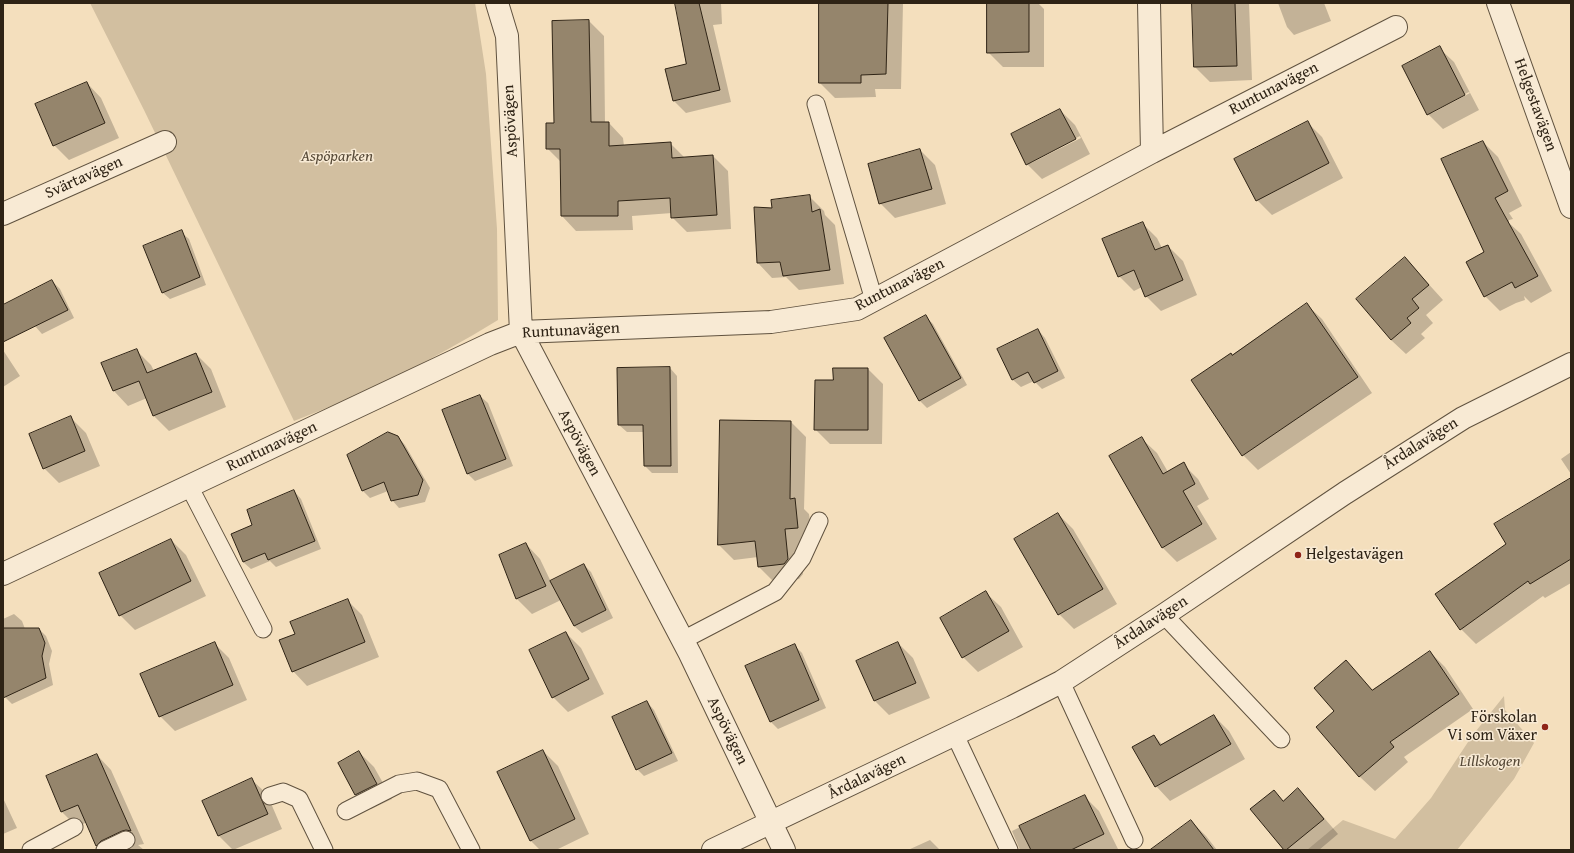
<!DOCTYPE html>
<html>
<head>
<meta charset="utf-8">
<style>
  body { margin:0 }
  #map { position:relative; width:1574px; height:853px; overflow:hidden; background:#f4dfbd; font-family:"Gentium Book Plus",serif }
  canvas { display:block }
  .frame { position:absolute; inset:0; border:4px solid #2e2315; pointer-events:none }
</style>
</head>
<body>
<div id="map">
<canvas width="1574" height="853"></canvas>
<div class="frame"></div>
</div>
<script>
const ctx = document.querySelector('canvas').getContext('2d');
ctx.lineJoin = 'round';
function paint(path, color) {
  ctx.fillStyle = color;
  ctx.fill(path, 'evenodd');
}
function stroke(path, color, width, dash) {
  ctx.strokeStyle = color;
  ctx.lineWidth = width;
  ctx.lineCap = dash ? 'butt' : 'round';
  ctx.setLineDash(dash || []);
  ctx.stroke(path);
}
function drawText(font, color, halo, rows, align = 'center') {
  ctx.font = font + ' "Gentium Book Plus",serif';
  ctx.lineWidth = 3;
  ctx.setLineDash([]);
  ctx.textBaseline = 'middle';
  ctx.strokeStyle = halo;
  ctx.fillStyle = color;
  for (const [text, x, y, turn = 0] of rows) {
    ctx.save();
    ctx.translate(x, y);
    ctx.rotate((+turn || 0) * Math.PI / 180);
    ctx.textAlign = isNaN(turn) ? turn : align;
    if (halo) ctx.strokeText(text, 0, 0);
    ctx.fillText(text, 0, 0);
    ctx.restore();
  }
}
paint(new Path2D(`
  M 90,3 L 475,3 L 486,74 L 497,229 L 498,320 C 433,360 365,394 294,421 L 144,110 Z
  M 1504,696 L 1505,710 L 1534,743 L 1514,779 L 1457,850 L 1307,850 L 1343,820 L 1395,839 L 1431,798 L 1472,736 Z`), '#d2bfa0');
paint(new Path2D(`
  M 676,3 L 721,3 L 722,24 L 713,25 L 731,102 L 686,113 L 674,101 L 688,65 Z
  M 820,3 L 903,4 L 901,89 L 875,89 L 876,97 L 835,98 L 820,83 Z
  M 988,3 L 1038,3 L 1044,9 L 1044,67 L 1003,67 L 988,52 Z
  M 1193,3 L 1249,3 L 1252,80 L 1210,82 L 1195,67 Z
  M 1278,3 L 1324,3 L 1331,21 L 1294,35 L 1287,27 Z
  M 589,21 L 604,36 L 605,123 L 609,123 L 623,138 L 624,146 L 670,143 L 685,158 L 713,156 L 728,171 L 731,229 L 687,232 L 672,217 L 672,213 L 632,216 L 633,230 L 576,231 L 562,216 L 561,162 L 547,148 Z
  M 1439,48 L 1454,62 L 1479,110 L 1443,129 L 1428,114 ZM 1469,92 L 1470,93 L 1432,113 L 1432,111 Z
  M 87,83 L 101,98 L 119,138 L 69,160 L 54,145 Z
  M 1060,110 L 1075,125 L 1090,154 L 1042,179 L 1027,164 ZM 1080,136 L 1081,138 L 1031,163 L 1031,161 Z
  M 1307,122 L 1322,137 L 1343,178 L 1272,215 L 1257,200 Z
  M 1483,142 L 1498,157 L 1522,206 L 1509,213 L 1513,219 L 1509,220 L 1509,223 L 1521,234 L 1552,291 L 1531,303 L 1524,296 L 1525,300 L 1516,303 L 1500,311 L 1485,296 Z
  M 920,150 L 935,165 L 946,204 L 895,218 L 880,203 Z
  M 809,196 L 824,211 L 825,215 L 835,225 L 844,284 L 799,290 L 786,277 L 772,278 L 758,263 L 755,208 L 773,209 Z
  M 1142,223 L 1157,238 L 1162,248 L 1168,246 L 1183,261 L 1197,295 L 1161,311 L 1146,296 L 1142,287 L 1134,291 L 1119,276 Z
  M 181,232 L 189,239 L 206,285 L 170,299 L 162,292 Z
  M 1405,258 L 1443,300 L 1426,315 L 1433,323 L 1421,334 L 1425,338 L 1406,354 L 1391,340 L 1357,299 Z
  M 52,281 L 60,289 L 74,318 L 42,334 L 35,326 Z
  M 1307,305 L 1322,319 L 1372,393 L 1258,470 L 1243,455 L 1232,356 Z
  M 925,316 L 933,324 L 967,385 L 927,408 L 919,400 Z
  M 1038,330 L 1045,338 L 1065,378 L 1042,389 L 1034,381 L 1021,387 L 1013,380 L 999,350 Z
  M 3,350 L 20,376 L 3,387 Z
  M 136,350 L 151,365 L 154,371 L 196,354 L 211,369 L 226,407 L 169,431 L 154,416 L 147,398 L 128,406 L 114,391 Z
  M 670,368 L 677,376 L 678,473 L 652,473 L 645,466 L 644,432 L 627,432 L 619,425 L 618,369 Z
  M 868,369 L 883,384 L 882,444 L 830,444 L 815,429 L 834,381 Z
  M 480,396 L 488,403 L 513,466 L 475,481 L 468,474 L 443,411 Z
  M 71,418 L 86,433 L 100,466 L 59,483 L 44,468 Z
  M 791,422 L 806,437 L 804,509 L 809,514 L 813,542 L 799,544 L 803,574 L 799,579 L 774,582 L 759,567 L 758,557 L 734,560 L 719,545 Z
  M 398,437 L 405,445 L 430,488 L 425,502 L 399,508 L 392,500 L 388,491 L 370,498 L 363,491 Z
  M 1142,439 L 1157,453 L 1168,472 L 1183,464 L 1198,479 L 1209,499 L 1197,506 L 1217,539 L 1177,562 L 1162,547 Z
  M 1571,452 L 1571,474 L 1561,459 Z
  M 1571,479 L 1571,583 L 1545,598 L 1543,596 L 1476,644 L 1461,629 L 1508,544 Z
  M 294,491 L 301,499 L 321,549 L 276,567 L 270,561 L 251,569 L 243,562 L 254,526 Z
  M 1058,514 L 1073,529 L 1117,604 L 1074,629 L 1059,614 Z
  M 171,540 L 186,555 L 206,596 L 135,630 L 120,615 Z
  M 526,544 L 540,559 L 551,582 L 584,565 L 591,572 L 613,618 L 582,633 L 574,626 L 561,600 L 532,614 L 517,599 L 500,556 Z
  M 986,593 L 1001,607 L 1023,647 L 978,672 L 963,657 Z
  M 347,600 L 362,615 L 379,657 L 307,686 L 293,671 L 297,634 Z
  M 14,614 L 22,621 L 25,629 L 39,629 L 46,636 L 52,651 L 49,664 L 53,685 L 12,704 L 5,697 L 3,692 L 3,619 Z
  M 566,633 L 581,648 L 604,694 L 568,712 L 553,697 Z
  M 214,643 L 229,658 L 247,700 L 175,731 L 160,716 Z
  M 898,643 L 913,658 L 930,698 L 889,715 L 874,700 Z
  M 794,645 L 802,653 L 826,708 L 778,729 L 771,722 L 746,667 Z
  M 1430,652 L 1445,667 L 1473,709 L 1404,757 L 1408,762 L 1375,791 L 1360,777 L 1317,727 L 1335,711 L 1346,662 L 1373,691 Z
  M 647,702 L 654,710 L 678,761 L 644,776 L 637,769 Z
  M 1214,716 L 1229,731 L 1245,759 L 1170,801 L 1156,786 L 1154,736 L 1163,745 Z
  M 543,751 L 558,766 L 589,834 L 556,850 L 540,850 L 530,840 Z
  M 359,752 L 374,767 L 392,799 L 371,809 L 356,794 Z
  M 97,755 L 111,770 L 144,844 L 138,845 L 144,850 L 101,850 L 97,846 L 87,822 L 77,827 L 62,812 L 48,777 Z
  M 252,780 L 267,794 L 282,829 L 233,850 L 219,836 L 204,801 Z
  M 1298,790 L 1313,805 L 1338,834 L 1319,850 L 1285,850 L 1274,791 L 1284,802 Z
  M 1084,796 L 1099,811 L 1118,849 L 1020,850 L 1012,831 Z
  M 3,798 L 17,828 L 3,834 Z
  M 1191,821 L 1206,836 L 1217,850 L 1169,850 Z
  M 930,840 L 940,850 L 908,850 Z`), '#0003');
const building = new Path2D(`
  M 675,3 L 699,3 L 720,90 L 673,101 L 665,69 L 686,64 Z
  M 819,3 L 888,3 L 886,74 L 861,75 L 861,83 L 819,83 Z
  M 987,3 L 1029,3 L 1029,52 L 987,53 Z
  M 1192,3 L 1235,3 L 1237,66 L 1194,67 Z
  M 589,20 L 591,122 L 609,122 L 609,146 L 671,142 L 672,158 L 713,155 L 717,215 L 671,218 L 670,198 L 618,201 L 618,216 L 561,216 L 560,149 L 546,149 L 546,123 L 554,123 L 552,21 Z
  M 1440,46 L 1465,95 L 1427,115 L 1402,66 Z
  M 87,82 L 105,123 L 53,146 L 35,104 Z
  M 1060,109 L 1076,139 L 1026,165 L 1011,134 Z
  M 1308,121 L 1329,163 L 1256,201 L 1234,159 Z
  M 1483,141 L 1508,191 L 1495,198 L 1538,276 L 1515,288 L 1512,282 L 1484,297 L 1466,262 L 1484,252 L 1441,159 Z
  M 920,149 L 932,189 L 879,204 L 868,164 Z
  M 810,195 L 812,212 L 820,209 L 830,270 L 783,276 L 780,262 L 757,263 L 754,207 L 772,208 L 771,200 Z
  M 1143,222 L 1155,250 L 1168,245 L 1183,280 L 1145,297 L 1134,270 L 1118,277 L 1102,239 Z
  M 182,230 L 200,277 L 162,293 L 143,246 Z
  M 1405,257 L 1429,285 L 1412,299 L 1419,308 L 1407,318 L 1411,323 L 1391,340 L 1356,299 Z
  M 52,280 L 68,310 L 3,342 L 3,305 Z
  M 1307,303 L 1358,377 L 1242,456 L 1191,380 L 1231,353 L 1232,355 Z
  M 926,315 L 961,378 L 919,401 L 884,338 Z
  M 1038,329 L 1058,371 L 1034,383 L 1028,372 L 1012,380 L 997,349 Z
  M 137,349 L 147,373 L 196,353 L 212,392 L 153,416 L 139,381 L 113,391 L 101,363 Z
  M 670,367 L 671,466 L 644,466 L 643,425 L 618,425 L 617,368 Z
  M 833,368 L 868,368 L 868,430 L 814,430 L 815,380 L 833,380 Z
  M 480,395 L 506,459 L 467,474 L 442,410 Z
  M 71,416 L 85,451 L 43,469 L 29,434 Z
  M 720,420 L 791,421 L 790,499 L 795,498 L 798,528 L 785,529 L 788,559 L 784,564 L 758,567 L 755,541 L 718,545 Z
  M 388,432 L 398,436 L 423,480 L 418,495 L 391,501 L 384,482 L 362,491 L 347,455 Z
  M 1142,437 L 1163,474 L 1184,462 L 1195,484 L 1183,491 L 1202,524 L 1162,548 L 1109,456 Z
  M 1571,478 L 1571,559 L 1530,584 L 1528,581 L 1460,630 L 1435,594 L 1506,544 L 1494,524 Z
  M 294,490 L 315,541 L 268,560 L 265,553 L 243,562 L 231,534 L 252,525 L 247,510 Z
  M 1058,513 L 1103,589 L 1058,615 L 1014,539 Z
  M 171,539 L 191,581 L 119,616 L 99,573 Z
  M 526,543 L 546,586 L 516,599 L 499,555 Z
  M 584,564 L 606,610 L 574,626 L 550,581 Z
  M 986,591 L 1009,631 L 962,658 L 940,618 Z
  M 348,599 L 365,642 L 292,672 L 279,640 L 295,634 L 290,622 Z
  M 3,628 L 39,628 L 45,643 L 42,656 L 46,678 L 3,698 Z
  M 566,632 L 589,679 L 552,698 L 529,650 Z
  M 215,642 L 233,685 L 159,717 L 140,674 Z
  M 898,642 L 916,683 L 874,701 L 856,661 Z
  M 795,644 L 819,700 L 770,722 L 745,666 Z
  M 1430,651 L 1459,694 L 1390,742 L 1394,747 L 1359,777 L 1316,727 L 1334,711 L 1314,688 L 1346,660 L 1372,690 Z
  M 647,701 L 672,753 L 636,770 L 612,717 Z
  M 1214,715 L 1231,744 L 1155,787 L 1132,747 L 1154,735 L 1160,745 Z
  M 543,750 L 575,819 L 530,841 L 497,772 Z
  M 359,751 L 377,784 L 355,795 L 338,763 Z
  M 97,754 L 131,831 L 126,830 L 122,831 L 101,841 L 96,846 L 78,805 L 61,812 L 46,776 Z
  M 252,778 L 268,814 L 218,836 L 202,801 Z
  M 1298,788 L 1324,819 L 1286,850 L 1284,850 L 1250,809 L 1274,790 L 1283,801 Z
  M 1085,795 L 1104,834 L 1071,850 L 1031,850 L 1019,826 Z
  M 1191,820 L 1214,850 L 1150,850 Z`);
paint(building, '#95856c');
stroke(building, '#2e2315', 1);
const service = new Path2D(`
  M 816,104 L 874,300
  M 189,486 L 263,629
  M 1164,615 L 1281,739
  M 683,640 L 775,592 L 802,558 L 819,521
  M 1061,682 L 1134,840
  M 955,735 L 1009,850
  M 270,796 L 283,792 L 299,799 L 324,850
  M 346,811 L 399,784 L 417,781 L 439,789 L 471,850
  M 31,850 L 74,827
  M 105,850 L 126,840`);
const minor = new Path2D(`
  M 497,3 L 507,36 L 521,332 L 690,654 L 784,850
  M 1498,3 L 1571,207
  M 1152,152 L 1396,27
  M 3,214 L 165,142
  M 3,574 L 490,344 L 521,332 L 771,322 L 857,309 L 1152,152 L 1149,3
  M 713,850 L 1012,707 L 1061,682 L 1164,615 L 1345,493 L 1463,418 L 1571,364`);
stroke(service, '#60523f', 19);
stroke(minor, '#60523f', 24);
stroke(service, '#f8ead4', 17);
stroke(minor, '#f8ead4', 22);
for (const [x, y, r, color] of [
  [1298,555,4,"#8f2418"],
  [1545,727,4,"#8f2418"]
]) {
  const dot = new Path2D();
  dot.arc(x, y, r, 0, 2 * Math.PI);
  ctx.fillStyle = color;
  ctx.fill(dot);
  stroke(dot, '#f8ead4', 1.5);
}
drawText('16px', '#2e2315', '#f8ead4', [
  ["Runtunavägen",1274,89,-27],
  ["Helgestavägen",1535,105,70],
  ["Aspövägen",511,121,-93],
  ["Svärtavägen",84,178,-24],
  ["Runtunavägen",900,285,-27],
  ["Runtunavägen",571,331,-3],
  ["Aspövägen",579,443,62],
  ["Årdalavägen",1421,444,-32],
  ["Runtunavägen",272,447,-25],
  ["Årdalavägen",1151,623,-33],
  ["Aspövägen",727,731,64],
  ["Årdalavägen",867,777,-26]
]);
drawText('italic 16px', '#574a38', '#f8ead4', [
  ["Aspöparken",337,157],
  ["Lillskogen",1490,762]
]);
drawText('16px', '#2e2315', '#f8ead4', [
  ["Helgestavägen",1306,555],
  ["Förskolan",1537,718,"right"],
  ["Vi som Växer",1537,736,"right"]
], 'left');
</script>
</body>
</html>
